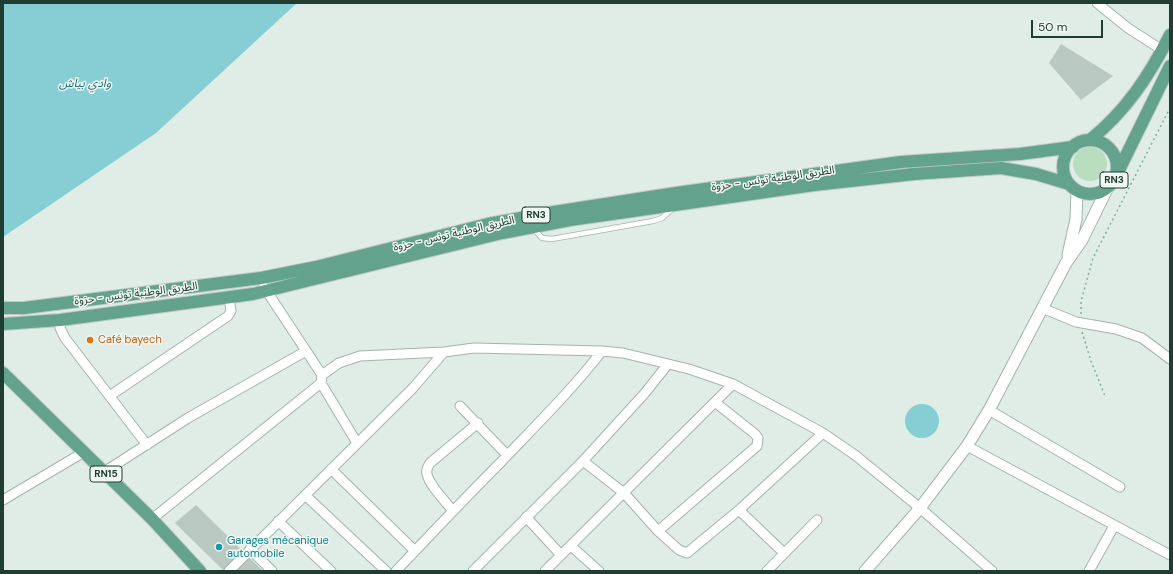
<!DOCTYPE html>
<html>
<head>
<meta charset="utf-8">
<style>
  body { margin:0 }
  #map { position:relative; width:1173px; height:574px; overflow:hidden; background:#e0ece6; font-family:"DM Sans",sans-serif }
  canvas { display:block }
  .frame { position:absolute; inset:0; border:4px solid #203d33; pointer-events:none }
  .scale { position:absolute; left:1031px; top:20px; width:72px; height:18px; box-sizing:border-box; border:2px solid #203d33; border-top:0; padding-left:5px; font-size:12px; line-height:14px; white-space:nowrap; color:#203d33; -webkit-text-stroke:3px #f1f8f4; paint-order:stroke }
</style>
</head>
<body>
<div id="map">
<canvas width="1173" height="574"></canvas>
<div class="frame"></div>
<div class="scale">50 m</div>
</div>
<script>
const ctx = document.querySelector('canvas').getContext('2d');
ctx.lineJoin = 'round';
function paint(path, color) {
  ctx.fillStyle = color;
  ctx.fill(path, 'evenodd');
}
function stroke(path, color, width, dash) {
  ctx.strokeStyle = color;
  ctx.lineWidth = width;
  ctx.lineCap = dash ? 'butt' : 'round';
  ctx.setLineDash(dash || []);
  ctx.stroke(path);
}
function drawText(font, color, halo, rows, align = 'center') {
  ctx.font = font + ' "DM Sans","Noto Sans Arabic",sans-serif';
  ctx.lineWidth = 3;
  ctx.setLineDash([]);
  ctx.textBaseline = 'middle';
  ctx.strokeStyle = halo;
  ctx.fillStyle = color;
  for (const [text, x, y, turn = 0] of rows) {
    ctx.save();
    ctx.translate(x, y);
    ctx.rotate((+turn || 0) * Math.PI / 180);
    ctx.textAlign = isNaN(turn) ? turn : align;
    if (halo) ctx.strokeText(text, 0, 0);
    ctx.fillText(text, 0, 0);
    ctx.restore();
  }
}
paint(new Path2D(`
  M1073 164a17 17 0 1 1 34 0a17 17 0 1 1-34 0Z`), '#b8debf');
paint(new Path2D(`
  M 3,3 L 297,3 L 156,133 L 3,237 Z
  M905 421a17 17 0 1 1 34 0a17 17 0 1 1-34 0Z`), '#86ced3');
paint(new Path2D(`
  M 1061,44 L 1113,76 L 1081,100 L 1049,63 Z
  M 196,505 L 263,571 L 224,571 L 175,523 Z`), '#b9c9c1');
const service = new Path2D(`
  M 533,228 L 542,238 L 552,239 L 653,221 L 662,218 L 673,208`);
const minor = new Path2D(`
  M 1097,3 L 1128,28 L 1162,50
  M 264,287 L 322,375
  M 1042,308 L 1076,322 L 1116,329 L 1142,338 L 1170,359
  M 60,320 L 60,328 L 65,338 L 147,445
  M 321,383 L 357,443
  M 111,395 L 228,316 L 231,311 L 229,297
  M 460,406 L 507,455
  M 989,410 L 1120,487
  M 967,446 L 1170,555
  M 583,461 L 624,493 L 658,531 L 679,550 L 687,553 L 739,510 L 823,433
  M 331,469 L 415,551
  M 104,472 L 188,418 L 306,351
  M 305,495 L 386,571
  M 3,500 L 84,452
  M 739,510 L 784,553
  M 453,511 C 446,502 429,485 427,474 C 426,470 428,466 430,463 L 478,423
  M 526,517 L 561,555
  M 152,519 L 321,383 L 322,375 L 339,363 L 360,356 L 444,352 L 474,348 L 602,351 L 623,353 L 689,369 L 733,384 L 823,433 L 855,455 L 920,508 L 992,571
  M 278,521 L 331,571
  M 658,531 L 757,446 L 758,438 L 755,434 L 716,403
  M 571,546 L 599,571
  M 250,549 L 272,571
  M 229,571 L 413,388 L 444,352
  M 396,571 C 431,534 466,497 502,461 C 537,424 571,391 602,351
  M 473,571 L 583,461 L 645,393 L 668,364
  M 545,571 L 733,384
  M 767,571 L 817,520
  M 1089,571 L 1114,526`);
const tertiary = new Path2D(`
  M 1068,255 L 1076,219 L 1077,191
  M 865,571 L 920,508 L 967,446 L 989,410 L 1066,263 L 1082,240 L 1107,189`);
const primary = new Path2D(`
  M 1090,140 C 1126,111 1149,76 1170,35
  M1063 167a27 27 0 1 1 54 0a27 27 0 1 1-54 0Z
  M 1118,172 L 1170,66
  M 3,308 L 24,308 L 261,278 L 316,267 L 488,224 L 554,212 L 676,193 L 901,162 L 1020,154 L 1073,147
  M 3,324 L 60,320 L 253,294 L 502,233 L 570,220 L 814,185 L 914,174 L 1001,168 L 1036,174 L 1069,184
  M 3,373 L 152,519 L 200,571`);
stroke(service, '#a3b4ad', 6);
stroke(minor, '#a3b4ad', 11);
stroke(tertiary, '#a3b4ad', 13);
stroke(primary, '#c1c9c6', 14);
stroke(new Path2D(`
  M 1081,314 L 1081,301 L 1093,258 L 1170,108
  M 1082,332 L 1091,361 L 1105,396`), '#80b09d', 1.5, [2, 3]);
stroke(service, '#fff', 4.5);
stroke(minor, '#fff', 9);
stroke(tertiary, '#fff', 11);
stroke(primary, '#63a38d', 12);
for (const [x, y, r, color] of [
  [90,340,4,"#e8710a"],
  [219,547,4,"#0f9aa8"]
]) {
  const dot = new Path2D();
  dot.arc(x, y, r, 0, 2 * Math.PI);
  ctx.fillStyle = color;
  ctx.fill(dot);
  stroke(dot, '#f1f8f4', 1.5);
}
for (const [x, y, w] of [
  [1114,180,28],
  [536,215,28],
  [106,474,32]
]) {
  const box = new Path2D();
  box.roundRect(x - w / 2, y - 8, w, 16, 3);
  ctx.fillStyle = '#f1f8f4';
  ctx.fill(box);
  stroke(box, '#203d33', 1);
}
drawText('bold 10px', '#203d33', null, [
  ["RN3",1114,180],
  ["RN3",536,215],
  ["RN15",106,474]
]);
drawText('11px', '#203d33', '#f1f8f4', [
  ["الطريق الوطنية تونس - حزوة",773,179,-8],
  ["الطريق الوطنية تونس - حزوة",454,234,-13],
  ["الطريق الوطنية تونس - حزوة",136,294,-7]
]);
drawText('11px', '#c56008', '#f1f8f4', [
  ["Café bayech",98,340]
], 'left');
drawText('11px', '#0d838f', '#f1f8f4', [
  ["Garages mécanique",227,541],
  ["automobile",227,554]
], 'left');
drawText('italic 12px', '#19727a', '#f1f8f4', [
  ["وادي بياش",85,84]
]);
</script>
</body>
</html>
